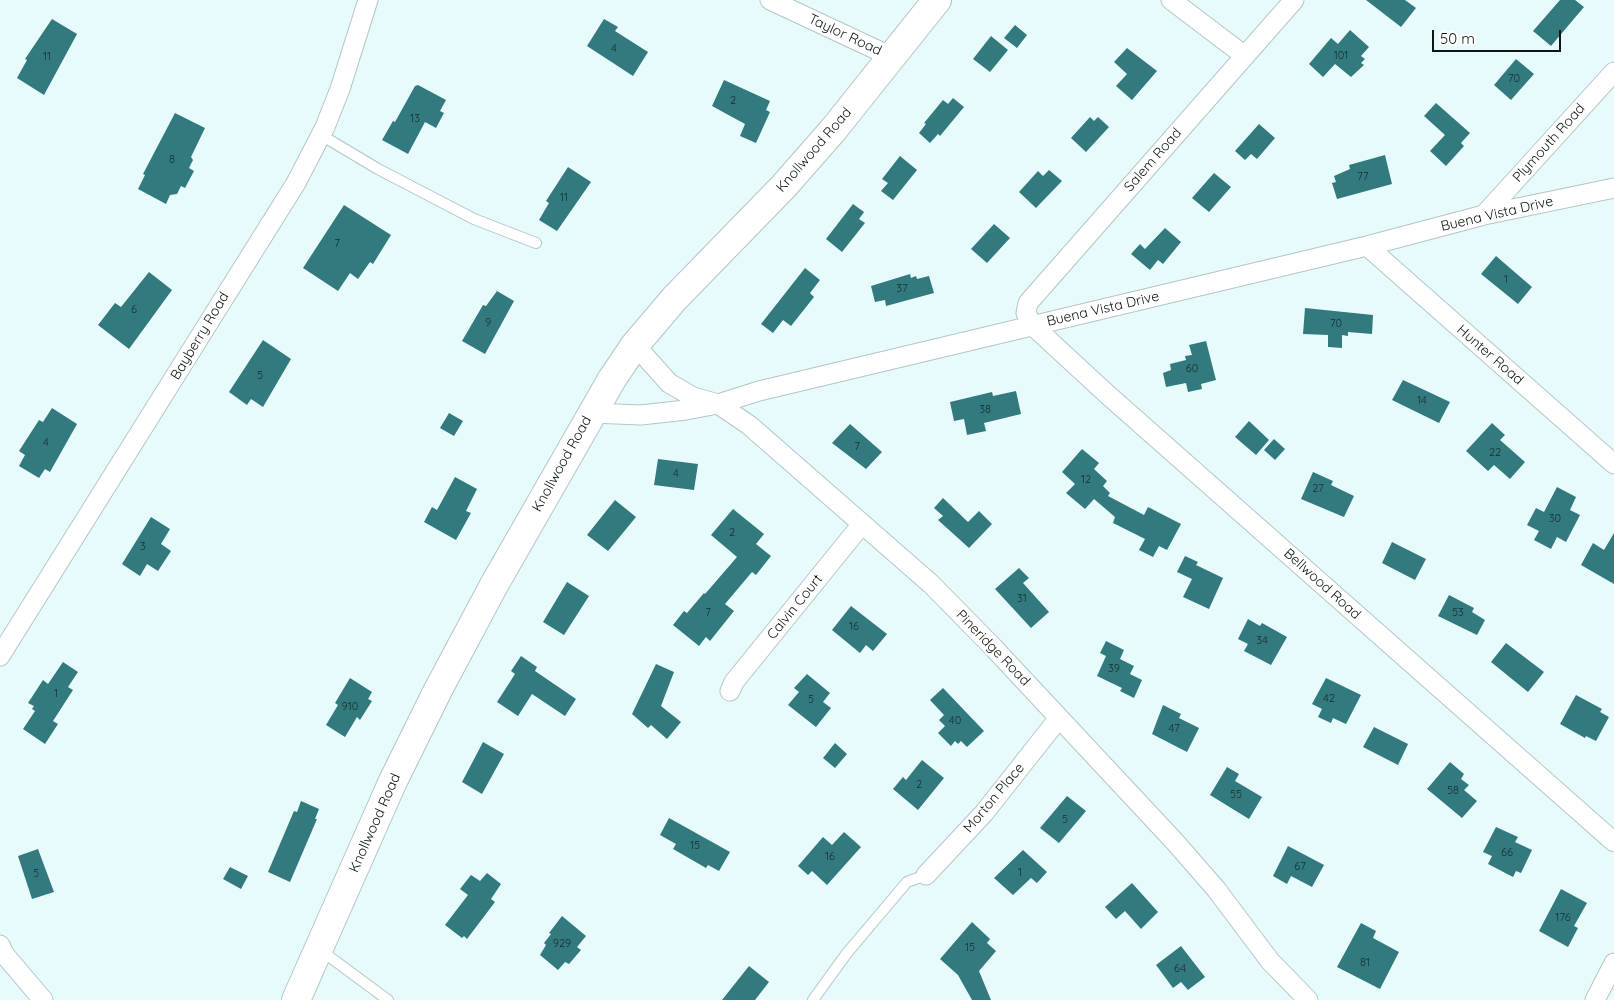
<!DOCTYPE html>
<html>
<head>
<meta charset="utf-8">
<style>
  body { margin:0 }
  #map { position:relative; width:1614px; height:1000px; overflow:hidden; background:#e7fbfc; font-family:Quicksand,sans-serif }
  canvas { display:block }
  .scale { position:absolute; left:1432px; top:30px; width:129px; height:22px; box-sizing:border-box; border:2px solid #0e1515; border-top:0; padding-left:6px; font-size:15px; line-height:18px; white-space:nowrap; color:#0e1515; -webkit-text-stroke:4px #fff; paint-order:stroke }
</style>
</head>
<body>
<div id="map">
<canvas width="1614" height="1000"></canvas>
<div class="scale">50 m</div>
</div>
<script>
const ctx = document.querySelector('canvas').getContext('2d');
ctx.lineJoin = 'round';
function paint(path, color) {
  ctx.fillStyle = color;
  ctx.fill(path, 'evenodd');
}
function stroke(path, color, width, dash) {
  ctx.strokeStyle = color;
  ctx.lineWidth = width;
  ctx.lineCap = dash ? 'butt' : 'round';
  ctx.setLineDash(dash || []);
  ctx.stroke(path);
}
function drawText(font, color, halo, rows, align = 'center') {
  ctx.font = font + ' Quicksand,sans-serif';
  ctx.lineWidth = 5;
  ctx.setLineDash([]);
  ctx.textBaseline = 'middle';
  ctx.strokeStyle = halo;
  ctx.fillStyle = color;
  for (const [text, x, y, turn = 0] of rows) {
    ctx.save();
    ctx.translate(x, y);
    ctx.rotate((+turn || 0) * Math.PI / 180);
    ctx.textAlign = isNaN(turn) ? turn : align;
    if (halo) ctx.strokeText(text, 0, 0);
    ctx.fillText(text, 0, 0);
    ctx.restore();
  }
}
paint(new Path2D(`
  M 1366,0 L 1405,0 L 1416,8 L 1401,27 Z
  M 1560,0 L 1575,0 L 1584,7 L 1551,46 L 1533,31 Z
  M 52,19 L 77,34 L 44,95 L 17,78 L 27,60 L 25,59 Z
  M 604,19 L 618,27 L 615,31 L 648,52 L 633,76 L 587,46 Z
  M 1015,25 L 1027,35 L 1017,48 L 1004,38 Z
  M 1350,30 L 1369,47 L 1361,56 L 1365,59 L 1361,63 L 1364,65 L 1351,77 L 1335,64 L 1323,77 L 1309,64 L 1331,38 L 1338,44 Z
  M 991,36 L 1008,50 L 990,72 L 973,59 Z
  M 1127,48 L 1157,71 L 1132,100 L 1116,86 L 1127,74 L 1114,62 Z
  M 1516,59 L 1534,74 L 1511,100 L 1494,85 Z
  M 724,80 L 770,101 L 766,110 L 770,112 L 756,143 L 740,136 L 745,124 L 712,106 Z
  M 418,85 L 446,100 L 440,111 L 444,113 L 436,128 L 425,122 L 408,154 L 382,140 L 393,121 L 395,122 L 415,86 Z
  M 953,98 L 964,107 L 940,136 L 938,134 L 930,143 L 919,133 L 926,124 L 924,123 L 943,100 L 948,104 Z
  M 1436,103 L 1470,133 L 1461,143 L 1464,146 L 1446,166 L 1430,151 L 1445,135 L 1424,116 Z
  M 175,113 L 205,128 L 191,157 L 193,160 L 189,168 L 194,171 L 185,188 L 181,186 L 177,194 L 170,195 L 166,204 L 138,189 L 145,175 L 143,174 Z
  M 1090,117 L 1094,121 L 1098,117 L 1109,127 L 1086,152 L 1071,138 Z
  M 1259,124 L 1275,138 L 1257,159 L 1251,154 L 1245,160 L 1235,151 Z
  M 1385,155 L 1392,184 L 1337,199 L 1332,183 L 1336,182 L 1334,176 L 1350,169 L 1349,165 Z
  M 900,156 L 917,170 L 893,200 L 881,191 L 888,183 L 882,179 Z
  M 568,167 L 591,182 L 557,231 L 539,220 L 549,203 L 546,201 Z
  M 1049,170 L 1062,181 L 1036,208 L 1019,192 L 1038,171 L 1043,176 Z
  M 1214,173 L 1231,187 L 1209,212 L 1192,198 Z
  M 853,204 L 864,212 L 859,219 L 865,223 L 842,252 L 826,239 Z
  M 344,205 L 391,235 L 373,264 L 370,262 L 358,279 L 350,273 L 338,291 L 303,268 Z
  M 994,224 L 1010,238 L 987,263 L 971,249 Z
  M 1165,228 L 1181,242 L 1163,264 L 1158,260 L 1150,270 L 1131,254 L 1140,244 L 1145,249 Z
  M 1496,256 L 1532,287 L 1518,304 L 1481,274 Z
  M 805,268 L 820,280 L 810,293 L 814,297 L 791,326 L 783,320 L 773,333 L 761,324 Z
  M 149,272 L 172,290 L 129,349 L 98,325 L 115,303 L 121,307 Z
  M 910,274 L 911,278 L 916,276 L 917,279 L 929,276 L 934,293 L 886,306 L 885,300 L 875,302 L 871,286 Z
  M 497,291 L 514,301 L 485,354 L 462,341 L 483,305 L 486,306 Z
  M 1305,308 L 1373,315 L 1372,334 L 1348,332 L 1348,336 L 1342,335 L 1342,348 L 1328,347 L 1328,335 L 1303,334 Z
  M 263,340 L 291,359 L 263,407 L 251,399 L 247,405 L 229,392 Z
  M 1206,341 L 1216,380 L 1201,384 L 1202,389 L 1188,392 L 1186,383 L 1166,387 L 1163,373 L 1171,370 L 1170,364 L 1186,360 L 1185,356 L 1192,355 L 1189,345 Z
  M 1403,380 L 1450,402 L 1439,423 L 1392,400 Z
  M 1016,391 L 1021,414 L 984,423 L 986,431 L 967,435 L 964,419 L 954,421 L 950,402 L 992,392 L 993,396 Z
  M 52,408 L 77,424 L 50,472 L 45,469 L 39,478 L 19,466 L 25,455 L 19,451 L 39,420 L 43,422 Z
  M 449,413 L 463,421 L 454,436 L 440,428 Z
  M 1249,421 L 1269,440 L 1256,455 L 1235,437 Z
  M 1492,423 L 1505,435 L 1500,440 L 1525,462 L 1510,479 L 1494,465 L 1488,471 L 1466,451 Z
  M 850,424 L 882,452 L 866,469 L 832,443 Z
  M 1274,439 L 1285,449 L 1275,460 L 1264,450 Z
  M 1082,449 L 1099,463 L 1094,469 L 1107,481 L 1103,486 L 1110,493 L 1108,496 L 1144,515 L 1148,507 L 1181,524 L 1167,550 L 1159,546 L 1153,557 L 1139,550 L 1145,539 L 1113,523 L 1115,517 L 1094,499 L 1085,509 L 1066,493 L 1075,484 L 1062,472 Z
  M 658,459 L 698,464 L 694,490 L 654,485 Z
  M 1313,472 L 1333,481 L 1331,485 L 1354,496 L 1344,517 L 1301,499 Z
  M 455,477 L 477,489 L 466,511 L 471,513 L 456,540 L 424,522 L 432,507 L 437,510 Z
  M 1557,487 L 1576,497 L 1570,510 L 1580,515 L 1566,542 L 1557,537 L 1551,549 L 1534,540 L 1539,531 L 1527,525 L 1536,508 L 1544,512 Z
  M 943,498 L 968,522 L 979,511 L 992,524 L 969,548 L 938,520 L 943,516 L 934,508 Z
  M 615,500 L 636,517 L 608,551 L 587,535 Z
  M 733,509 L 764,534 L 756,544 L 771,556 L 756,575 L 752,572 L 725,604 L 734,611 L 710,641 L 706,637 L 699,646 L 673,625 L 684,611 L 687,613 L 704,593 L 705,594 L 737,557 L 711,535 Z
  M 151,517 L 170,529 L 161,544 L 171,551 L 158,571 L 147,564 L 140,576 L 122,564 Z
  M 1614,533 L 1614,584 L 1581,565 L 1593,543 L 1604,550 Z
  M 1392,542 L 1426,559 L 1415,580 L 1382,563 Z
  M 1185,556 L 1198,562 L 1196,565 L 1223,578 L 1209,609 L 1183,597 L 1192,579 L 1177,572 Z
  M 1019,568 L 1029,578 L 1023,583 L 1049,612 L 1031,628 L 995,589 Z
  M 567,582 L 589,596 L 564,635 L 543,622 Z
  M 1449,595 L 1474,608 L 1472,612 L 1485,620 L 1477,635 L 1438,616 Z
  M 851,606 L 887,634 L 873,651 L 866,645 L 860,653 L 832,630 Z
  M 1248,619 L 1260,626 L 1262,623 L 1287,637 L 1271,665 L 1244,651 L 1248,644 L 1238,639 Z
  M 1106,641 L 1124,650 L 1120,659 L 1134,666 L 1130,674 L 1142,680 L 1134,698 L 1120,691 L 1122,688 L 1097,676 L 1106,656 L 1100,653 Z
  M 1506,643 L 1544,672 L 1528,692 L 1491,662 Z
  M 521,656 L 537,667 L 535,671 L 576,699 L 565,716 L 532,694 L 518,716 L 497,702 L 515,674 L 511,671 Z
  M 63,662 L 78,672 L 68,687 L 73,690 L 53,721 L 58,724 L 45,744 L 23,729 L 35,711 L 32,709 L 34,706 L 28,703 L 43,680 L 48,684 Z
  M 656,664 L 674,672 L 661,706 L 681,722 L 667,739 L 651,725 L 648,728 L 632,714 Z
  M 807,674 L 830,693 L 823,702 L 831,708 L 816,727 L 788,705 L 799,692 L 794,688 Z
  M 350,678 L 372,692 L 368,699 L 372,701 L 360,720 L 357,717 L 345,737 L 326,725 L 338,705 L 335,703 Z
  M 1326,678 L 1361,695 L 1346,724 L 1333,718 L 1331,723 L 1318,717 L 1322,709 L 1312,704 Z
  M 943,688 L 984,731 L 967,747 L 961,741 L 958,744 L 955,741 L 951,746 L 938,733 L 945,726 L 939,720 L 944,715 L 930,700 Z
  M 1576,695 L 1602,709 L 1600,712 L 1609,717 L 1596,741 L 1586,736 L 1585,738 L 1560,724 Z
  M 1163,705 L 1181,714 L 1179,718 L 1199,728 L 1187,752 L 1152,734 Z
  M 1374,727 L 1408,744 L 1398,765 L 1363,747 Z
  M 483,742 L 504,754 L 482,794 L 462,782 Z
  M 835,743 L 847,754 L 835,768 L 823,758 Z
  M 922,760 L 944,778 L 918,810 L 893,789 L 903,777 L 906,780 Z
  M 1450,762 L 1464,774 L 1461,779 L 1469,785 L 1464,790 L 1477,801 L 1462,818 L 1427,789 Z
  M 1227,767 L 1239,774 L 1235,781 L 1262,797 L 1249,819 L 1210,795 Z
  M 1067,796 L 1086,811 L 1059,843 L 1040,828 Z
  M 301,801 L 319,809 L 315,819 L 317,819 L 290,882 L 268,872 L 294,811 L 297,812 Z
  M 669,818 L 730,852 L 719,871 L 708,865 L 706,868 L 673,849 L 676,844 L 660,835 Z
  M 1496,827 L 1518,837 L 1515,842 L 1532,850 L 1521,873 L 1516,871 L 1513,877 L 1488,864 L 1492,856 L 1483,852 Z
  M 844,832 L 861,847 L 827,885 L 812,871 L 808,875 L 798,866 L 823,837 L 832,845 Z
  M 1288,846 L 1324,865 L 1312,887 L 1291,876 L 1287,884 L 1273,876 Z
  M 38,849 L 54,892 L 32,899 L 18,856 Z
  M 1023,850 L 1047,872 L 1037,883 L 1031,878 L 1013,895 L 994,878 Z
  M 230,867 L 248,876 L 241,889 L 223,879 Z
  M 487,873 L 501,884 L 491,899 L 495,902 L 467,939 L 464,936 L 462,938 L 445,925 L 468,895 L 460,889 L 471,875 L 480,881 Z
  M 1132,883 L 1158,912 L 1141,929 L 1125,911 L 1116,919 L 1105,907 Z
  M 1561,889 L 1587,903 L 1574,926 L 1578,928 L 1568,947 L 1539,931 Z
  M 562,916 L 586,936 L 577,947 L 581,950 L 569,964 L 565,962 L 558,970 L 540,955 L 546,945 L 544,943 L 551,934 L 549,933 Z
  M 972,922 L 990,939 L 987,943 L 996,951 L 979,971 L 991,1000 L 972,1000 L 958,975 L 940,959 Z
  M 1361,923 L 1376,931 L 1373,938 L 1399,952 L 1380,989 L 1337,967 Z
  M 1181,946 L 1205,977 L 1188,990 L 1181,982 L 1173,988 L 1156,965 Z
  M 749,966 L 769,982 L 755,1000 L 722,1000 Z`), '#327a7e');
const lane = new Path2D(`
  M 321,135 L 378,169 L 474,219 L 536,243
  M 319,949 L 388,1000
  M 813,1000 L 847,953 L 907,882 L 926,875`);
const street = new Path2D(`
  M 770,0 L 892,57
  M 1171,0 L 1245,56
  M 1294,0 L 1028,303 L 1026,313 L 1032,325 L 1108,395 L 1614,842
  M 1484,215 L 1614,72
  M 1367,246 L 1614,464
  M 635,345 L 669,383 L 693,397 L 718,404 L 749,425 L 931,584 L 991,645 L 1175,842 L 1216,889 L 1270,961 L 1308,1000
  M 591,413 L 641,415 L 686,410 L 718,404 L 759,391 L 1367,246 L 1484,215 L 1614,188
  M 0,656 L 296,183 L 325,127 L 340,89 L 368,0
  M 730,691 L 734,682 L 862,524
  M 926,875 L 984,813 L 1059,718
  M 0,945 L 4,954 L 43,1000
  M 1595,1000 L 1614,963`);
const secondary = new Path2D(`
  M 296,1000 L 393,781 L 438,690 L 494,585 L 612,379 L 635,345 L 675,298 L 784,186 L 834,129 L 937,0`);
stroke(lane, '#b3c6c7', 12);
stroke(street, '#b3c6c7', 21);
stroke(secondary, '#b3c6c7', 30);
stroke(lane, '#fff', 10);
stroke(street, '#fff', 19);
stroke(secondary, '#fff', 28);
drawText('11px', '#172e2f', null, [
  ["4",614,49],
  ["101",1341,56],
  ["11",47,57],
  ["70",1514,79],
  ["2",733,101],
  ["13",415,119],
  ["8",172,160],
  ["77",1363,177],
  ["11",564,198],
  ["7",337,244],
  ["1",1506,280],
  ["37",902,289],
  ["6",134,310],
  ["9",488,323],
  ["70",1336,324],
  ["60",1192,369],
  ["5",260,376],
  ["14",1422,401],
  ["38",985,410],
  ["4",46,443],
  ["7",857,447],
  ["22",1495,453],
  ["4",676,474],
  ["12",1086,480],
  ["27",1318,489],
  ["30",1555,519],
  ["2",732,533],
  ["3",143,547],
  ["31",1022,599],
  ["7",708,613],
  ["53",1458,613],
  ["16",854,627],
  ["34",1262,641],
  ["39",1114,669],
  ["1",56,694],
  ["42",1329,699],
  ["5",811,700],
  ["910",350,707],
  ["40",955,721],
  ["47",1174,729],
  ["2",919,785],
  ["58",1453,791],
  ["55",1236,795],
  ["5",1065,820],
  ["15",695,846],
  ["66",1507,853],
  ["16",830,857],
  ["67",1300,867],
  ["1",1020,873],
  ["5",36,874],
  ["176",1563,918],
  ["929",562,944],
  ["15",970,948],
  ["81",1365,963],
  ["64",1180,969]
]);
drawText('14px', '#0e1515', '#fff', [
  ["Taylor Road",845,35,25],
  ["Plymouth Road",1549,143,-48],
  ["Knollwood Road",814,150,-49],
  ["Salem Road",1153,160,-49],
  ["Buena Vista Drive",1497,214,-13],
  ["Buena Vista Drive",1103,309,-13],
  ["Bayberry Road",200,336,-59],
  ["Hunter Road",1490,355,41],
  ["Knollwood Road",562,464,-61],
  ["Bellwood Road",1322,584,42],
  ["Calvin Court",795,607,-51],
  ["Pineridge Road",993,648,46],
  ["Morton Place",994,798,-50],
  ["Knollwood Road",375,823,-66]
]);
</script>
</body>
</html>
